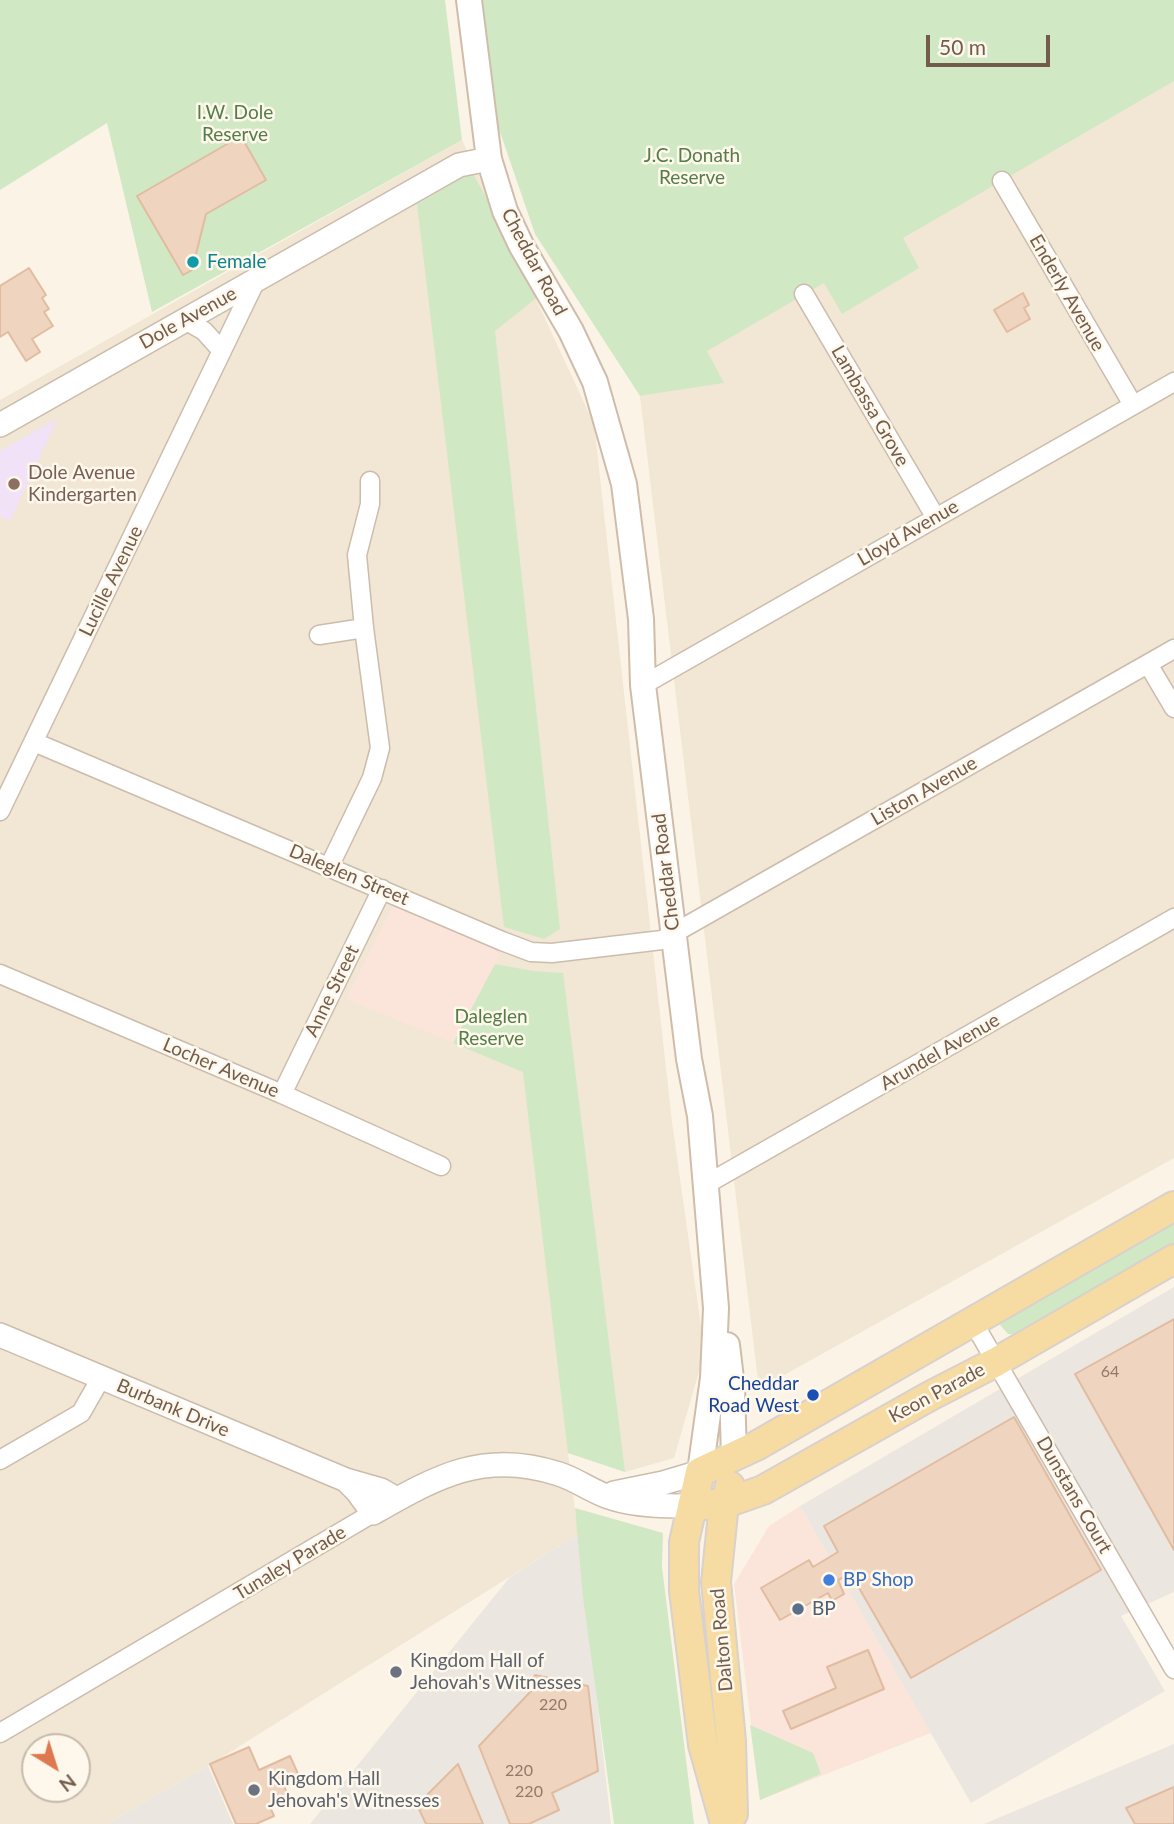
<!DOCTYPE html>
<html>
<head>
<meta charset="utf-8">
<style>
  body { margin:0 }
  #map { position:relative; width:1174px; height:1824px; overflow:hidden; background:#fbf4e6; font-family:Lato,sans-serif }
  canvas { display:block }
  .north { position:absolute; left:21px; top:1733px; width:70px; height:70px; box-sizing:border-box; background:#fef8ec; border:2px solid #c6baac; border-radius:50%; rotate:142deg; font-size:19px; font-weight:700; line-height:28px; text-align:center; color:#735c4c }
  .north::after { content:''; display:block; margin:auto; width:24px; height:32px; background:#de7851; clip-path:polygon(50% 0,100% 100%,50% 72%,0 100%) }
  .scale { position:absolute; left:926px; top:35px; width:124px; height:32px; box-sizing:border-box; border:4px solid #735c4c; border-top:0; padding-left:9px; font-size:21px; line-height:24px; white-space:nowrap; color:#735c4c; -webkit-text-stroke:5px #fef8ec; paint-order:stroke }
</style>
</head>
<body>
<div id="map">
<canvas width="1174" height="1824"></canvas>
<div class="north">N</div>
<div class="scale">50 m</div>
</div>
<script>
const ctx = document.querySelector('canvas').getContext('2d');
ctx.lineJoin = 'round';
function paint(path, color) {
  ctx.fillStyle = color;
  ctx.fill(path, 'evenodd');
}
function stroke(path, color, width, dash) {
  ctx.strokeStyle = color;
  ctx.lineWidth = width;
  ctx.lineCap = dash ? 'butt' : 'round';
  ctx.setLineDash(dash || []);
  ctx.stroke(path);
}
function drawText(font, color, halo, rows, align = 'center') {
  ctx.font = font + ' Lato,sans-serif';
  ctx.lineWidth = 5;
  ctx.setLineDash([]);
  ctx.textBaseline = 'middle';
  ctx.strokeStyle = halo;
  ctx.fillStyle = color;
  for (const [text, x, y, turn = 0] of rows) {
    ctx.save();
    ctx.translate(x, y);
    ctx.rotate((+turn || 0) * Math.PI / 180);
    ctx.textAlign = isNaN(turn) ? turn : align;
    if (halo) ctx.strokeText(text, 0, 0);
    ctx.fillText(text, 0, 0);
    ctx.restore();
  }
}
paint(new Path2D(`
  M 1174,79 L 1174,1158 L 759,1389 L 640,396 L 723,383 L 703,343 Z
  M 462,140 L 594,424 L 672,1122 L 703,1341 L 700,1368 L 674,1458 L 625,1472 L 568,1453 L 578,1534 L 208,1766 L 106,1824 L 0,1824 L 0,400 ZM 35,1747 L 77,1747 L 77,1789 L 35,1789 Z`), '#f2e6d4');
paint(new Path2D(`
  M 398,907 L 406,908 L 491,946 L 501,954 L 453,1043 L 346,999 L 391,908 Z
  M 800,1506 L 931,1733 L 760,1800 L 734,1584 L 769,1526 Z`), '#fbe5da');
paint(new Path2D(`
  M 1174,1287 L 1174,1592 L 1121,1616 L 1165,1691 L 971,1803 L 800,1506 Z
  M 578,1534 L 611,1824 L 310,1824 L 510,1577 Z
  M 1174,1744 L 1174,1824 L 984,1824 Z
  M 208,1766 L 233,1824 L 106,1824 Z`), '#ebe6df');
paint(new Path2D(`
  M 58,418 L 10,521 L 0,517 L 0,451 Z`), '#f1e2f7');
paint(new Path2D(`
  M 0,0 L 445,0 L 462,140 L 152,312 L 107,123 L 0,190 Z
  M 483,0 L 1174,0 L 1174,81 L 903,238 L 919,268 L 842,314 L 824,283 L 707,351 L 724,383 L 640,396 L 535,234 L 499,129 Z
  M 472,172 L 540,295 L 495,331 L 560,929 L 544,939 L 504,927 L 417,204 Z
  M 495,964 L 533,971 L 563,973 L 625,1472 L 568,1453 L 523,1072 L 453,1043 Z
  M 1174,1221 L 1174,1249 L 1100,1293 L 1067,1303 L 1013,1334 L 1008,1334 L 1000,1325 L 1008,1317 Z
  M 575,1508 L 663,1533 L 662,1567 L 694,1824 L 614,1824 L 583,1597 Z
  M 750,1725 L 813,1753 L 821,1774 L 760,1800 Z`), '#d1e8c5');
const building = new Path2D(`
  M 241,136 L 266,180 L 206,214 L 192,270 L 183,275 L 137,196 Z
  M 29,268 L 46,295 L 42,298 L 49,309 L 44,312 L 53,326 L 32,339 L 40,352 L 26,361 L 8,332 L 0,337 L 0,286 Z
  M 1023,293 L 1029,305 L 1024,308 L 1030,319 L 1007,332 L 994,310 Z
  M 1174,1319 L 1174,1550 L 1075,1374 Z
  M 1014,1417 L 1101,1570 L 911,1678 L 851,1574 L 838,1580 L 844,1594 L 832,1601 L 828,1593 L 780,1620 L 761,1588 L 809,1560 L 813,1567 L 838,1552 L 824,1526 Z
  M 868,1650 L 884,1689 L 791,1729 L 783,1711 L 836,1688 L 827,1667 Z
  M 535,1675 L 588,1686 L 598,1771 L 552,1793 L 559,1810 L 529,1824 L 510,1824 L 479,1746 L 532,1690 L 529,1683 Z
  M 249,1747 L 259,1770 L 290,1756 L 299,1776 L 283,1783 L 288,1796 L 269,1805 L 274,1816 L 256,1824 L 236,1824 L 210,1764 Z
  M 458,1764 L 483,1824 L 426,1824 L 417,1805 Z
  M 1174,1787 L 1174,1824 L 1135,1824 L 1126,1808 Z`);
paint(building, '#efd4bf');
stroke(building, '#e1bca0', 2);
const minor = new Path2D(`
  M 1002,181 L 1133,405
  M 804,294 L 936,518
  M 185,320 L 204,331 L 222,351
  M 319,635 L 364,628
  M 1148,664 L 1174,708
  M 643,685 L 1174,382
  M 34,742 L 502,941 L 531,952 L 552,953 L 662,940 L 1174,649
  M 0,811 L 256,280
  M 329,867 L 372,778 L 380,748 L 364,628 L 357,555 L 370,504 L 370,481
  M 0,974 L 282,1094 L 441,1166
  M 282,1094 L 382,889
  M 705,1185 L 1174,918
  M 973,1322 L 1174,1669
  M 0,1460 L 81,1413 L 101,1378
  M 0,1733 L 373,1513`);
const tertiary = new Path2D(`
  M 0,425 L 459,165 L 489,159
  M 0,1335 L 346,1480 L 381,1490 L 397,1499
  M 346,1480 L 357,1491 L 373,1513 C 436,1477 484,1449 559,1474 C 578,1480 594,1493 612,1498 C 637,1506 667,1506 692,1506
  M 614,1493 L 663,1483 L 700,1472`);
const secondary = new Path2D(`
  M 469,0 L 489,159 L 505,211 L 521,245 L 571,331 L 595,382 L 624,484 L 641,619 L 643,685 L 689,1059 L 700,1116 L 716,1308 L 713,1378 L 700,1472
  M 727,1345 L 732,1387 L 734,1458`);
const primary = new Path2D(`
  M 730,1486 L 723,1513 L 716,1582 L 731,1741 L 733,1814
  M 692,1506 L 726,1503 L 763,1490 L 930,1396 L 996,1362 L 1174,1259
  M 725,1824 L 703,1745 L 684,1591 L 684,1542 L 700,1472 L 756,1446 L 1174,1206`);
stroke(minor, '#ccbcac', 21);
stroke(tertiary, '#ccbcac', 26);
stroke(secondary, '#cfbcaa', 28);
stroke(primary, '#d8d1cd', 32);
stroke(minor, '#fff', 18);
stroke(tertiary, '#fff', 23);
stroke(secondary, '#fff', 24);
stroke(primary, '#f6dba2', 28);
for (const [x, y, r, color] of [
  [193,262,7,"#0f9aa8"],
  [14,484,7,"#8d6e63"],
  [813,1395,7,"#1a4fb4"],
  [829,1580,7,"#3f7fe0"],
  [798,1609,7,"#5c6f8a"],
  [396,1672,7,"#6b7280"],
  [254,1790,7,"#6b7280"]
]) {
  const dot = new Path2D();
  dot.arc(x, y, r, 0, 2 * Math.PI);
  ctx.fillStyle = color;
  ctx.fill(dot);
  stroke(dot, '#fef8ec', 2.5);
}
drawText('16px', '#927a69', null, [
  ["64",1110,1372],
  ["220",553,1705],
  ["220",519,1771],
  ["220",529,1792]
]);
drawText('19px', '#547d47', '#fef8ec', [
  ["I.W. Dole",235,113],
  ["Reserve",235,135],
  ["J.C. Donath",692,156],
  ["Reserve",692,178],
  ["Daleglen",491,1017],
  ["Reserve",491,1039]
]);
drawText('19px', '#0d838f', '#fef8ec', [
  ["Female",207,262]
], 'left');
drawText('19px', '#735c4c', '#fef8ec', [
  ["Cheddar Road",534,262,62],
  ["Enderly Avenue",1067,293,60],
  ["Dole Avenue",188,318,-29],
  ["Lambassa Grove",870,406,60],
  ["Lloyd Avenue",908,533,-30],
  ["Lucille Avenue",111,581,-64],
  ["Liston Avenue",924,791,-30],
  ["Cheddar Road",666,872,-97],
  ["Daleglen Street",349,875,23],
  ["Anne Street",332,991,-64],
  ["Arundel Avenue",940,1052,-30],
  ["Locher Avenue",221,1068,23],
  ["Keon Parade",937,1393,-28],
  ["Burbank Drive",173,1408,23],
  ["Dunstans Court",1074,1495,60],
  ["Tunaley Parade",290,1563,-31],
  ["Dalton Road",722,1640,-95]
]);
drawText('19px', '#785e54', '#fef8ec', [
  ["Dole Avenue",28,473],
  ["Kindergarten",28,495]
], 'left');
drawText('19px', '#164399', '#fef8ec', [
  ["Cheddar",799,1384],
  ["Road West",799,1406]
], 'right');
drawText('19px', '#366cbe', '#fef8ec', [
  ["BP Shop",843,1580]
], 'left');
drawText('19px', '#4e5e75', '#fef8ec', [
  ["BP",812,1609]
], 'left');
drawText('19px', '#5b616d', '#fef8ec', [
  ["Kingdom Hall of",410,1661],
  ["Jehovah's Witnesses",410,1683],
  ["Kingdom Hall",268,1779],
  ["Jehovah's Witnesses",268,1801]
], 'left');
</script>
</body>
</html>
